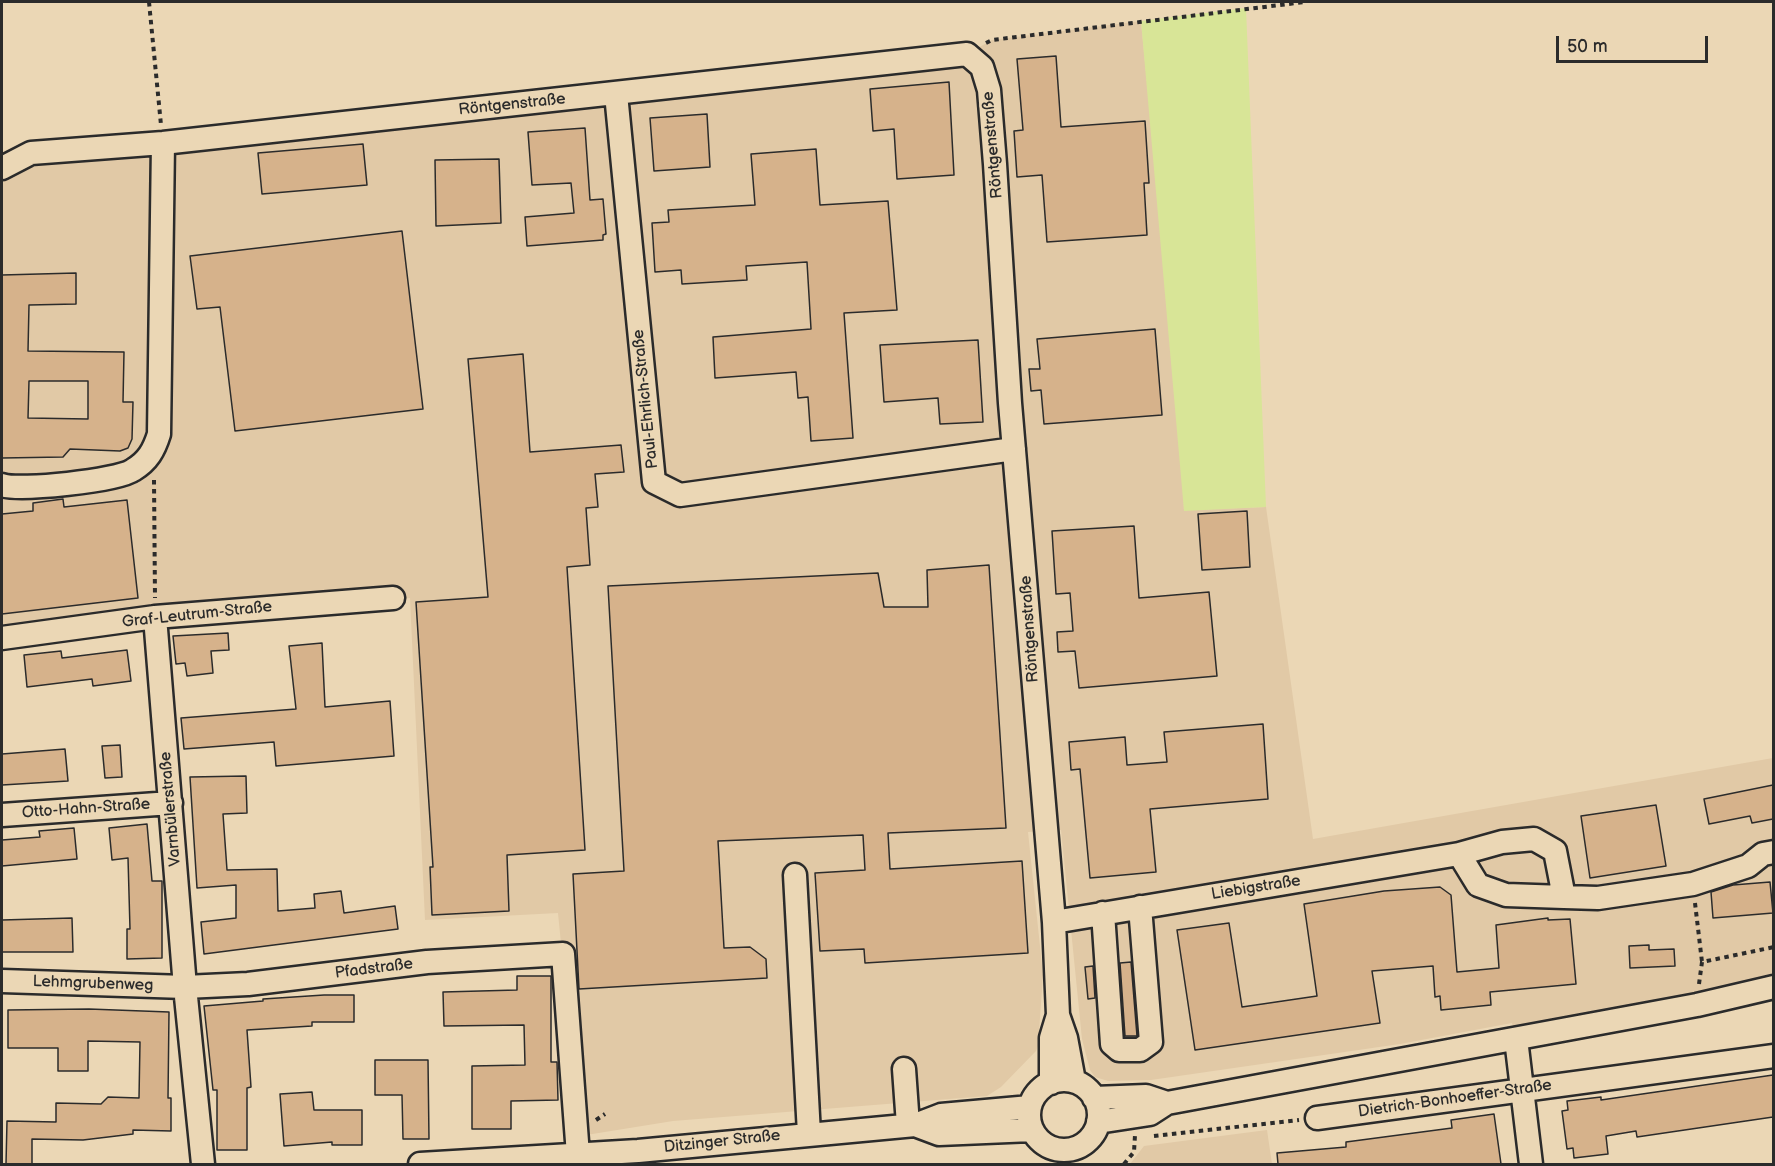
<!DOCTYPE html>
<html>
<head>
<meta charset="utf-8">
<style>
  body { margin:0 }
  #map { position:relative; width:1775px; height:1166px; overflow:hidden; background:#ebd7b5; font-family:"Balsamiq Sans",sans-serif }
  canvas { display:block }
  .frame { position:absolute; inset:0; border:3px solid #2b2b2b; pointer-events:none }
  .scale { position:absolute; left:1556px; top:36px; width:152px; height:27px; box-sizing:border-box; border:3px solid #2b2b2b; border-top:0; padding-left:8px; font-size:18px; line-height:21px; white-space:nowrap; color:#2b2b2b; -webkit-text-stroke:4px #ebd7b5; paint-order:stroke }
</style>
</head>
<body>
<div id="map">
<canvas width="1775" height="1166"></canvas>
<div class="frame"></div>
<div class="scale">50 m</div>
</div>
<script>
const ctx = document.querySelector('canvas').getContext('2d');
ctx.lineJoin = 'round';
function paint(path, color) {
  ctx.fillStyle = color;
  ctx.fill(path, 'evenodd');
}
function stroke(path, color, width, dash) {
  ctx.strokeStyle = color;
  ctx.lineWidth = width;
  ctx.lineCap = dash ? 'butt' : 'round';
  ctx.setLineDash(dash || []);
  ctx.stroke(path);
}
function drawText(font, color, halo, rows, align = 'center') {
  ctx.font = font + ' "Balsamiq Sans",sans-serif';
  ctx.lineWidth = 4.5;
  ctx.setLineDash([]);
  ctx.textBaseline = 'middle';
  ctx.strokeStyle = halo;
  ctx.fillStyle = color;
  for (const [text, x, y, turn = 0] of rows) {
    ctx.save();
    ctx.translate(x, y);
    ctx.rotate((+turn || 0) * Math.PI / 180);
    ctx.textAlign = isNaN(turn) ? turn : align;
    if (halo) ctx.strokeText(text, 0, 0);
    ctx.fillText(text, 0, 0);
    ctx.restore();
  }
}
paint(new Path2D(`
  M 1141,21 L 1182,440 L 1184,510 L 1266,507 L 1313,839 L 1773,758 L 1773,987 L 1516,1039 L 1512,1023 L 1400,1044 L 1151,1080 L 1108,1081 L 1095,1077 L 1090,1070 L 1082,1039 L 1061,830 L 1028,832 L 1043,975 L 1038,1046 L 1036,1051 L 1001,1087 L 987,1096 L 673,1121 L 580,1136 L 558,913 L 425,920 L 410,598 L 2,638 L 2,168 L 967,54 L 992,40 Z
  M 1267,1130 L 1272,1164 L 1130,1164 L 1144,1146 Z`), '#e1c9a6');
paint(new Path2D(`
  M 1246,8 L 1266,507 L 1184,511 L 1141,21 Z`), '#d8e597');
const building = new Path2D(`
  M 1056,56 L 1061,127 L 1145,121 L 1149,183 L 1144,183 L 1147,235 L 1047,242 L 1042,175 L 1017,177 L 1014,131 L 1023,130 L 1017,59 Z
  M 949,82 L 954,175 L 897,179 L 894,129 L 873,131 L 870,89 Z
  M 707,114 L 710,167 L 654,171 L 650,118 Z
  M 585,128 L 590,200 L 603,199 L 606,234 L 603,235 L 603,240 L 527,246 L 525,217 L 574,213 L 571,183 L 532,185 L 528,132 Z
  M 363,144 L 367,185 L 262,194 L 258,153 Z
  M 816,149 L 820,205 L 888,201 L 897,310 L 844,313 L 853,438 L 811,441 L 808,397 L 798,398 L 796,372 L 715,378 L 713,337 L 811,329 L 807,262 L 746,266 L 747,280 L 682,284 L 681,270 L 655,272 L 652,223 L 669,222 L 668,210 L 755,205 L 751,154 Z
  M 499,159 L 501,223 L 436,226 L 435,160 Z
  M 402,231 L 423,409 L 235,431 L 220,307 L 197,309 L 190,256 Z
  M 76,273 L 76,304 L 29,305 L 28,351 L 124,352 L 123,402 L 133,402 L 132,439 L 128,448 L 120,451 L 70,449 L 63,457 L 2,458 L 2,275 ZM 29,381 L 88,381 L 88,419 L 28,418 Z
  M 1155,329 L 1162,415 L 1044,424 L 1041,390 L 1031,391 L 1029,369 L 1040,369 L 1037,339 Z
  M 978,340 L 983,422 L 940,424 L 938,398 L 884,402 L 880,345 Z
  M 523,354 L 530,452 L 621,445 L 624,472 L 595,474 L 598,507 L 586,508 L 590,565 L 567,567 L 585,850 L 507,855 L 509,911 L 432,915 L 430,867 L 433,867 L 416,602 L 488,597 L 468,359 Z
  M 63,499 L 64,507 L 127,500 L 138,598 L 2,614 L 2,514 L 33,511 L 33,503 Z
  M 1247,511 L 1250,567 L 1202,570 L 1198,514 Z
  M 1134,526 L 1139,598 L 1209,592 L 1217,676 L 1079,688 L 1075,651 L 1058,652 L 1057,632 L 1073,631 L 1070,593 L 1056,594 L 1052,531 Z
  M 989,565 L 1006,828 L 888,833 L 890,869 L 1022,861 L 1028,953 L 865,963 L 864,949 L 820,951 L 815,873 L 865,870 L 863,835 L 718,841 L 724,948 L 750,947 L 766,959 L 767,978 L 579,989 L 573,874 L 624,871 L 608,586 L 878,573 L 884,607 L 928,607 L 927,570 Z
  M 228,633 L 229,650 L 211,651 L 213,673 L 187,676 L 185,663 L 176,664 L 173,636 Z
  M 322,643 L 325,707 L 390,701 L 394,756 L 276,766 L 274,742 L 184,749 L 181,718 L 296,709 L 289,646 Z
  M 127,650 L 131,681 L 93,686 L 92,679 L 27,687 L 24,655 L 61,651 L 62,658 Z
  M 1263,724 L 1268,799 L 1150,809 L 1156,872 L 1090,878 L 1080,769 L 1071,770 L 1069,742 L 1125,737 L 1127,765 L 1167,762 L 1164,732 Z
  M 120,745 L 122,777 L 105,778 L 102,746 Z
  M 65,749 L 68,781 L 2,785 L 2,754 Z
  M 246,776 L 247,813 L 223,814 L 227,870 L 277,869 L 278,911 L 315,908 L 314,894 L 341,891 L 344,913 L 395,906 L 398,929 L 204,954 L 201,922 L 236,918 L 236,885 L 197,888 L 190,777 Z
  M 1773,785 L 1773,819 L 1752,823 L 1750,816 L 1709,824 L 1704,799 Z
  M 1656,805 L 1666,866 L 1590,878 L 1581,816 Z
  M 147,824 L 152,881 L 162,881 L 162,958 L 127,959 L 127,929 L 130,929 L 128,858 L 112,860 L 109,828 Z
  M 74,828 L 77,859 L 2,866 L 2,840 L 40,837 L 39,831 Z
  M 1770,882 L 1773,913 L 1713,918 L 1711,892 L 1733,885 Z
  M 1440,887 L 1451,895 L 1457,972 L 1499,968 L 1496,925 L 1548,918 L 1548,920 L 1570,919 L 1576,984 L 1490,992 L 1491,1005 L 1441,1010 L 1440,996 L 1435,997 L 1433,966 L 1372,971 L 1380,1023 L 1195,1050 L 1177,930 L 1229,923 L 1242,1007 L 1317,996 L 1304,904 L 1384,891 Z
  M 72,918 L 73,952 L 2,952 L 2,920 Z
  M 1649,945 L 1649,950 L 1674,949 L 1675,966 L 1630,968 L 1629,946 Z
  M 1131,962 L 1137,1036 L 1125,1036 L 1120,963 Z
  M 1093,966 L 1095,998 L 1088,999 L 1085,967 Z
  M 517,976 L 551,976 L 551,1062 L 557,1062 L 558,1100 L 511,1101 L 511,1129 L 472,1129 L 472,1066 L 525,1065 L 524,1025 L 444,1026 L 443,992 L 517,990 Z
  M 324,995 L 354,995 L 354,1022 L 312,1022 L 312,1026 L 247,1030 L 251,1087 L 247,1088 L 247,1150 L 217,1150 L 217,1090 L 213,1090 L 204,1006 L 263,1001 L 263,999 Z
  M 89,1009 L 169,1012 L 168,1098 L 171,1098 L 171,1131 L 133,1130 L 133,1134 L 83,1140 L 32,1139 L 32,1164 L 6,1164 L 7,1121 L 56,1122 L 56,1103 L 101,1104 L 108,1097 L 139,1098 L 140,1042 L 88,1041 L 88,1071 L 58,1071 L 58,1048 L 8,1048 L 8,1010 Z
  M 375,1060 L 428,1060 L 429,1139 L 403,1139 L 402,1095 L 375,1095 Z
  M 1773,1075 L 1773,1117 L 1637,1137 L 1636,1131 L 1606,1136 L 1608,1154 L 1574,1158 L 1573,1148 L 1567,1149 L 1562,1111 L 1568,1110 L 1567,1101 L 1601,1097 L 1601,1100 Z
  M 312,1092 L 314,1110 L 362,1110 L 362,1145 L 332,1145 L 332,1142 L 284,1146 L 280,1094 Z
  M 1494,1114 L 1501,1164 L 1278,1164 L 1277,1153 L 1346,1147 L 1346,1142 L 1452,1128 L 1451,1120 Z`);
paint(building, '#d6b28b');
stroke(building, '#2b2b2b', 1.5);
const minor = new Path2D(`
  M 616,94 L 654,482 L 680,495 L 1014,449
  M 2,168 L 31,153 L 163,143 L 967,54 L 982,67 L 989,90 L 995,164 L 1010,403 L 1054,922 L 1058,1015 L 1051,1038 L 1051,1083
  M 2,485 C 19,491 117,481 133,470 C 148,461 154,450 159,434 L 163,143
  M 155,617 L 185,987 L 203,1164
  M 2,638 L 155,617 L 393,598
  M 2,815 L 171,803
  M 795,875 L 809,1134
  M 1564,897 L 1598,898 L 1693,884 L 1748,866 L 1763,854 L 1774,852
  M 1103,913 L 1112,1044 L 1119,1050 L 1140,1050 L 1151,1042 L 1140,907
  M 1054,922 L 1459,854 L 1478,885 L 1506,895 L 1564,897 L 1555,851 L 1534,839 L 1502,842 L 1459,854
  M 2,981 L 185,987 L 248,984 L 427,962 L 563,954 L 578,1155
  M 1058,1015 L 1066,1038 L 1074,1081
  M 1516,1039 L 1531,1164
  M 904,1069 L 908,1125
  M1029 1115a35 35 0 1 1 70 0a35 35 0 1 1-70 0Z
  M 1094,1098 L 1146,1096 L 1167,1103
  M 1317,1118 L 1774,1056
  M 1098,1122 L 1150,1114 L 1167,1103 L 1697,1005 L 1774,987
  M 915,1125 L 939,1134 L 1032,1130
  M 420,1164 L 638,1151 L 915,1125 L 941,1115 L 1030,1107`);
stroke(minor, '#2b2b2b', 27);
stroke(new Path2D(`
  M 149,2 L 161,125
  M 986,43 L 992,40 L 1305,2
  M 154,480 L 155,598
  M 1695,903 L 1702,962
  M 1699,984 L 1702,962 L 1774,947
  M 596,1120 L 605,1114
  M 1154,1136 L 1299,1120
  M 1124,1164 L 1134,1152 L 1135,1135`), '#2b2b2b', 4, [4.5, 4.5]);
stroke(minor, '#ebd7b5', 22);
drawText('16px', '#2b2b2b', '#ebd7b5', [
  ["Röntgenstraße",512,105,-6],
  ["Röntgenstraße",993,145,-95],
  ["Paul-Ehrlich-Straße",646,399,-96],
  ["Graf-Leutrum-Straße",197,615,-6],
  ["Röntgenstraße",1030,629,-94],
  ["Otto-Hahn-Straße",86,809,-4],
  ["Varnbülerstraße",171,809,-95],
  ["Liebigstraße",1256,888,-9],
  ["Pfadstraße",374,969,-7],
  ["Lehmgrubenweg",93,984,2],
  ["Dietrich-Bonhoeffer-Straße",1455,1099,-8],
  ["Ditzinger Straße",722,1142,-6]
]);
</script>
</body>
</html>
